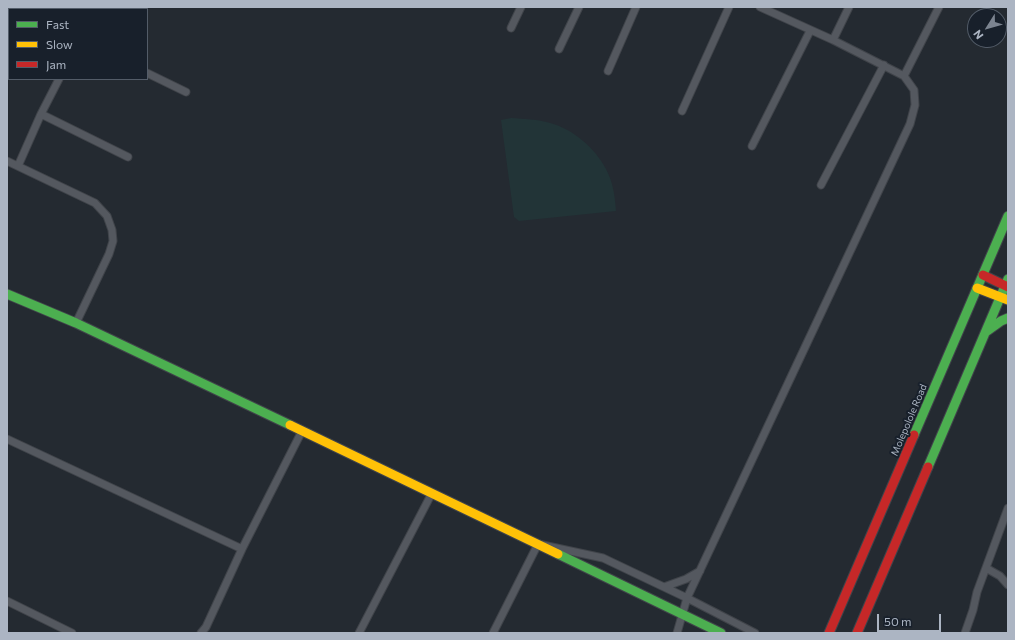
<!DOCTYPE html>
<html>
<head>
<meta charset="utf-8">
<style>
  body { margin:0 }
  #map { position:relative; width:1015px; height:640px; overflow:hidden; background:#242a31; font-family:Commissioner,sans-serif }
  canvas { display:block }
  .frame { position:absolute; inset:0; border:8px solid #acb5c3; pointer-events:none }
  .legend { position:absolute; left:8px; top:8px; width:140px; height:72px; box-sizing:border-box; background:#18202b; border:1px solid #535c68; margin:0; padding:5px 7px; list-style:none; font-size:12px; color:#acb5c3 }
  .legend li { display:flex; align-items:center; gap:8px; height:20px }
  .legend b { width:20px; border:1px solid #535c68 }
  .north { position:absolute; left:967px; top:8px; width:40px; height:40px; box-sizing:border-box; background:#18202b; border:1px solid #535c68; border-radius:50%; rotate:233deg; font-size:11px; font-weight:700; line-height:16px; text-align:center; color:#acb5c3 }
  .north::after { content:''; display:block; margin:auto; width:14px; height:18px; background:#7c8490; clip-path:polygon(50% 0,100% 100%,50% 72%,0 100%) }
  .scale { position:absolute; left:877px; top:614px; width:64px; height:18px; box-sizing:border-box; border:2px solid #acb5c3; border-top:0; padding-left:5px; font-size:12px; line-height:14px; white-space:nowrap; color:#acb5c3; -webkit-text-stroke:3px #18202b; paint-order:stroke }
</style>
</head>
<body>
<div id="map">
<canvas width="1015" height="640"></canvas>
<div class="frame"></div>
<ul class="legend">
<li><b style="height:5px;background:#4caf50"></b>Fast</li>
<li><b style="height:5px;background:#ffc107"></b>Slow</li>
<li><b style="height:5px;background:#c62828"></b>Jam</li>
</ul>
<div class="north">N</div>
<div class="scale">50 m</div>
</div>
<script>
const ctx = document.querySelector('canvas').getContext('2d');
ctx.lineJoin = 'round';
function paint(path, color) {
  ctx.fillStyle = color;
  ctx.fill(path, 'evenodd');
}
function stroke(path, color, width, dash) {
  ctx.strokeStyle = color;
  ctx.lineWidth = width;
  ctx.lineCap = dash ? 'butt' : 'round';
  ctx.setLineDash(dash || []);
  ctx.stroke(path);
}
function drawText(font, color, halo, rows, align = 'center') {
  ctx.font = font + ' Commissioner,sans-serif';
  ctx.lineWidth = 4;
  ctx.setLineDash([]);
  ctx.textBaseline = 'middle';
  ctx.strokeStyle = halo;
  ctx.fillStyle = color;
  for (const [text, x, y, turn = 0] of rows) {
    ctx.save();
    ctx.translate(x, y);
    ctx.rotate((+turn || 0) * Math.PI / 180);
    ctx.textAlign = isNaN(turn) ? turn : align;
    if (halo) ctx.strokeText(text, 0, 0);
    ctx.fillText(text, 0, 0);
    ctx.restore();
  }
}
paint(new Path2D(`
  M 511,118 C 524,119 538,119 550,123 C 573,129 595,148 606,169 C 613,182 615,196 616,211 L 519,221 L 514,217 L 501,120 Z`), '#223437');
const street = new Path2D(`
  M 61,7 L 65,9
  M 93,9 L 94,7
  M 511,28 L 521,7
  M 833,40 L 849,7
  M 559,49 L 579,7
  M 608,71 L 636,7
  M 147,73 L 186,92
  M 904,76 L 939,7
  M 682,111 L 729,7
  M 41,114 L 128,157
  M 752,146 L 810,31
  M 7,161 L 95,203 L 107,216 L 112,230 L 113,241 L 109,254 L 76,323
  M 18,166 L 41,114 L 59,79
  M 821,185 L 884,65
  M 7,439 L 242,549
  M 986,568 L 1000,576 L 1008,585
  M 664,587 L 686,579 L 700,571
  M 7,601 L 72,633
  M 201,633 L 206,627 L 242,549 L 302,431
  M 359,633 L 432,493
  M 493,633 L 538,544 L 603,558 L 687,598 L 755,633
  M 677,633 L 687,598 L 910,124 L 915,105 L 914,90 L 904,76 L 833,40 L 760,7
  M 965,633 L 973,610 L 977,592 L 1008,508`);
const fast = new Path2D(`
  M 7,294 L 76,323 L 290,425
  M 987,331 L 1001,321 L 1008,318
  M 914,435 L 1008,216
  M 928,467 L 1008,279
  M 558,554 L 721,633`);
const slow = new Path2D(`
  M 977,288 L 1008,300
  M 290,425 L 558,554`);
const jam = new Path2D(`
  M 983,275 L 1008,287
  M 829,633 L 914,435
  M 857,633 L 928,467`);
stroke(street, '#40444a', 9);
stroke(fast, '#40444a', 11);
stroke(slow, '#40444a', 11);
stroke(jam, '#40444a', 11);
stroke(street, '#54585f', 7);
stroke(fast, '#4caf50', 9);
stroke(slow, '#ffc107', 9);
stroke(jam, '#c62828', 9);
drawText('10px', '#acb5c3', '#18202b', [
  ["Molepolole Road",909,420,-67]
]);
</script>
</body>
</html>
